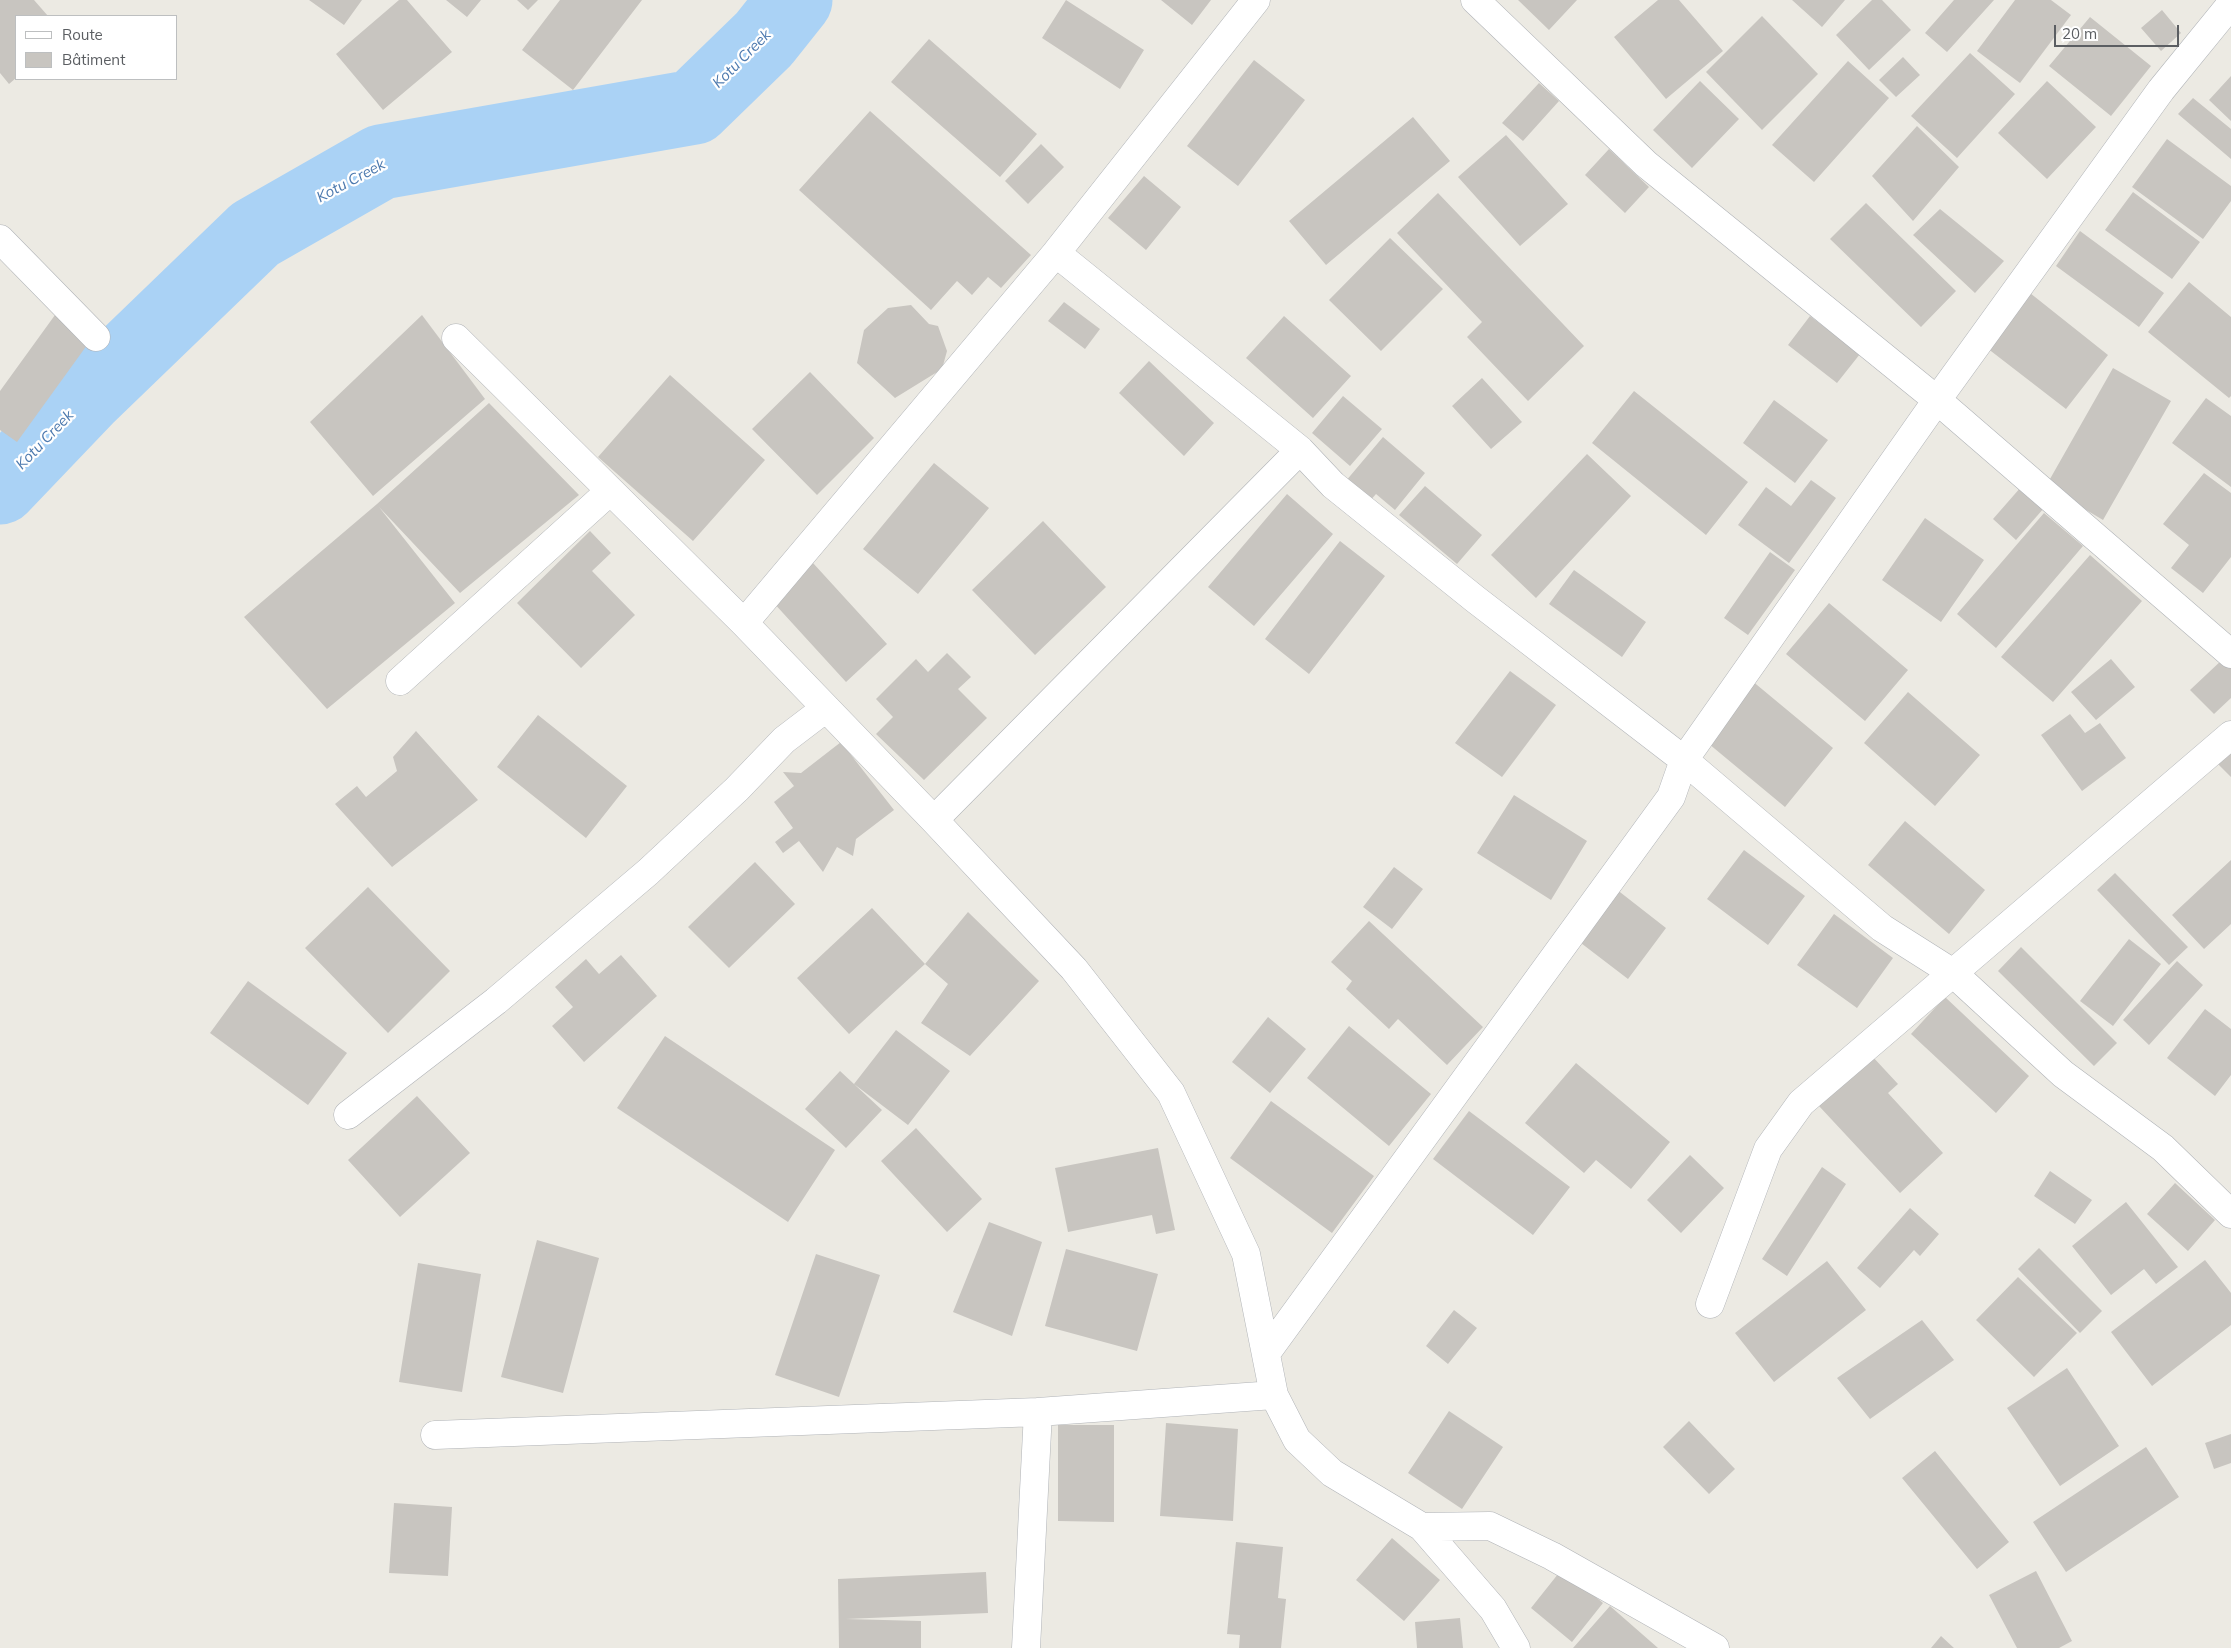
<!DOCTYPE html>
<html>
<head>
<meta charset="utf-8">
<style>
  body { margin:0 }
  #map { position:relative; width:2231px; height:1648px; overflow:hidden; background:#eceae3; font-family:Mulish,sans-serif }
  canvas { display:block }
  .legend { position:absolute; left:15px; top:15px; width:162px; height:65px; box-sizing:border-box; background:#fff; border:1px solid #bdbfc0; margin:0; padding:6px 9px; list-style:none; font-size:15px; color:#5b5e62 }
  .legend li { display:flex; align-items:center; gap:10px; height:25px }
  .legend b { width:25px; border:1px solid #bdbfc0 }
  .scale { position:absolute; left:2054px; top:25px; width:125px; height:22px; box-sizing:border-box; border:2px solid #5b5e62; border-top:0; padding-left:6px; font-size:15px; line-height:18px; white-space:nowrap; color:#5b5e62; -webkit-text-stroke:4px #fff; paint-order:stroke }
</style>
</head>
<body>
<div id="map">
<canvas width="2231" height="1648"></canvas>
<ul class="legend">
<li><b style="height:6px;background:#fff"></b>Route</li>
<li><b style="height:14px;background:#c8c5c0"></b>Bâtiment</li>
</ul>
<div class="scale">20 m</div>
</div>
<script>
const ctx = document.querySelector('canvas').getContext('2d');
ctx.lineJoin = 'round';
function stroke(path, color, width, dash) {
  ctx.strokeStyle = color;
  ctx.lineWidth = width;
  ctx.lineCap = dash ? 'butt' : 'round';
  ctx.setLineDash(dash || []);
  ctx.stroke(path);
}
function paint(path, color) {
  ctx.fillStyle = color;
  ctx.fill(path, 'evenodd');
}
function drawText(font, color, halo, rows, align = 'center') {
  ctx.font = font + ' Mulish,sans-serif';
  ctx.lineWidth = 4.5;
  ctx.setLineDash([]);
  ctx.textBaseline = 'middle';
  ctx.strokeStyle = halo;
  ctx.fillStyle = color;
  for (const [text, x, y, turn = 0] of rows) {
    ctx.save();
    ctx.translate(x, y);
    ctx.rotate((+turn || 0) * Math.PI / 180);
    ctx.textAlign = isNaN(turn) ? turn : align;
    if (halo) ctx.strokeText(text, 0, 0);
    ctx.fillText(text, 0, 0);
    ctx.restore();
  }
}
stroke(new Path2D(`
  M 0,487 L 86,397 L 255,234 L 381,162 L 694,107 L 764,39 L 795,0`), '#aad2f5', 75);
paint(new Path2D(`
  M 0,0 L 34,0 L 48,16 L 16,16 L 16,78 L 9,84 L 0,73 Z
  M 309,0 L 362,0 L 344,25 Z
  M 399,0 L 407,0 L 452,52 L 383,110 L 336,54 Z
  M 446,0 L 481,0 L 467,17 Z
  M 517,0 L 538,0 L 528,10 Z
  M 560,0 L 642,0 L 573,90 L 522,50 Z
  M 1066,0 L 1144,50 L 1120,89 L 1042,38 Z
  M 1161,0 L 1211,0 L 1192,25 Z
  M 1518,0 L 1577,0 L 1549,30 Z
  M 1658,0 L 1679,0 L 1723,51 L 1666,99 L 1614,37 Z
  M 1792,0 L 1845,0 L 1822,27 Z
  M 1872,0 L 1882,0 L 1911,30 L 1869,70 L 1836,35 Z
  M 1954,0 L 1994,0 L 1947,52 L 1925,33 Z
  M 2015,0 L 2051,0 L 2071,15 L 2020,83 L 1977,51 Z
  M 2162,10 L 2181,33 L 2161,51 L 2141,28 Z
  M 1762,16 L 1818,74 L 1762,130 L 1706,72 Z
  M 2090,17 L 2151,66 L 2111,116 L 2049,66 Z
  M 929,39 L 1037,134 L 1000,177 L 891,82 Z
  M 1970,53 L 2015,94 L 1957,158 L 1911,116 Z
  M 1903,57 L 1920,75 L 1896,97 L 1879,80 Z
  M 1254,60 L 1305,100 L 1238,186 L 1187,146 Z
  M 1848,61 L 1889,98 L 1814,182 L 1772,145 Z
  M 2231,76 L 2231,121 L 2209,100 Z
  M 1700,81 L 1739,119 L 1692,168 L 1653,130 Z
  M 2047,81 L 2096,127 L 2047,179 L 1998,133 Z
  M 1539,83 L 1559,101 L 1523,141 L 1502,123 Z
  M 2193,98 L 2231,129 L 2231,159 L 2178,114 Z
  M 870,111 L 1031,255 L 1001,288 L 988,277 L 972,295 L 957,281 L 931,310 L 799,190 Z
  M 1413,117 L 1450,161 L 1326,265 L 1289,221 Z
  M 1917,126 L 1959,167 L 1913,221 L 1872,176 Z
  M 1506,135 L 1568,204 L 1520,246 L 1458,177 Z
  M 2167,139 L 2231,186 L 2231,201 L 2203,239 L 2132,187 Z
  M 1041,144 L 1064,167 L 1028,204 L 1005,181 Z
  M 1609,149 L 1649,187 L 1625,213 L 1585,175 Z
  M 1144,176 L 1181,207 L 1146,250 L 1108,218 Z
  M 2133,192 L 2200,242 L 2172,279 L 2105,230 Z
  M 1438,193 L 1584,346 L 1528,401 L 1467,337 L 1482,322 L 1397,233 Z
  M 1866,203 L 1956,291 L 1921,327 L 1830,239 Z
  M 1940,209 L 2004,261 L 1975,293 L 1913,235 Z
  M 2080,231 L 2164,293 L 2139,327 L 2056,266 Z
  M 1390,238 L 1443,289 L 1381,351 L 1329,300 Z
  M 2189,282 L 2231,317 L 2231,396 L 2229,398 L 2148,332 Z
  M 2030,293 L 2108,355 L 2066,409 L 1987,348 Z
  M 1064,302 L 1100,329 L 1085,349 L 1048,321 Z
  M 911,305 L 929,324 L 938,326 L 947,351 L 942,369 L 895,398 L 857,363 L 864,330 L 888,308 Z
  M 55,315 L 90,341 L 17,442 L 0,430 L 0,391 Z
  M 422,315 L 485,399 L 373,496 L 310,422 Z
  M 1284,316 L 1351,376 L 1313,418 L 1246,358 Z
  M 1810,316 L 1860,354 L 1837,383 L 1788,345 Z
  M 1149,361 L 1214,423 L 1184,456 L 1119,393 Z
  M 2113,368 L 2171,401 L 2103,520 L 2046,486 Z
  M 810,372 L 874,438 L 817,495 L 752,429 Z
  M 670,375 L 765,460 L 693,541 L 598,457 Z
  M 1482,378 L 1522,422 L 1491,449 L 1452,406 Z
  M 1634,391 L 1748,482 L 1706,535 L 1592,443 Z
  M 1343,396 L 1382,429 L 1350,466 L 1312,433 Z
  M 2206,398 L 2231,416 L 2231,487 L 2172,443 Z
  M 1774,400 L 1828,440 L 1795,483 L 1743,443 Z
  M 489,403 L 579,495 L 460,593 L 379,507 L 455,603 L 327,709 L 244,617 L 377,504 Z
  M 1383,437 L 1425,473 L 1395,510 L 1376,494 L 1369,502 L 1345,482 Z
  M 1587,454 L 1631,496 L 1536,598 L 1491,555 Z
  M 934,463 L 989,508 L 918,594 L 863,549 Z
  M 2204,473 L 2231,493 L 2231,557 L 2203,593 L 2171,568 L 2189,545 L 2163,524 Z
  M 1811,480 L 1836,498 L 1789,563 L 1738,525 L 1766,487 L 1791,506 Z
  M 1425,486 L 1482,535 L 1457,564 L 1399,515 Z
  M 2021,487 L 2044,508 L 2016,540 L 1993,519 Z
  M 1287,494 L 1333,534 L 1254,626 L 1208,587 Z
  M 2044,513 L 2083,546 L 1996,648 L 1957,614 Z
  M 1925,518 L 1984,560 L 1941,622 L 1882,580 Z
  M 1043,521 L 1106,587 L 1035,655 L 972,590 Z
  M 590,531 L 611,553 L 592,571 L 635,615 L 581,668 L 517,603 Z
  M 1340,541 L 1385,576 L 1309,674 L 1265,639 Z
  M 1770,552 L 1795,570 L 1748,635 L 1724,618 Z
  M 2090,555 L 2142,601 L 2053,702 L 2001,657 Z
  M 813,563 L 887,644 L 846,682 L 772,601 Z
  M 1574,570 L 1646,622 L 1622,657 L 1549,604 Z
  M 1829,603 L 1908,670 L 1865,721 L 1786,654 Z
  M 947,653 L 971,677 L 958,689 L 987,718 L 924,780 L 876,734 L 893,717 L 876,699 L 916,659 L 928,672 Z
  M 2224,658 L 2231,665 L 2231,698 L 2214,714 L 2190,690 Z
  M 2111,659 L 2135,687 L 2096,720 L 2071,692 Z
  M 1510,671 L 1556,705 L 1502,777 L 1455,743 Z
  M 1751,680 L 1833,748 L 1785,807 L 1703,739 Z
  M 1908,692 L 1980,755 L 1935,806 L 1864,743 Z
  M 2070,714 L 2085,733 L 2100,723 L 2126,758 L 2082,791 L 2041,735 Z
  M 538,715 L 627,786 L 586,838 L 497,767 Z
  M 416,731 L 478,800 L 392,867 L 335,804 L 357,786 L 366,797 L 397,771 L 393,757 Z
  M 841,742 L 894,810 L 856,839 L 853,856 L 837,847 L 823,872 L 799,841 L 783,853 L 775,842 L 793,828 L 774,802 L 794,786 L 783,772 L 801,773 Z
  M 2231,746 L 2231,777 L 2216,762 Z
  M 1514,795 L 1587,841 L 1551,900 L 1477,853 Z
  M 1905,821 L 1985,890 L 1949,934 L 1868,865 Z
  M 1744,850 L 1805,896 L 1768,945 L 1707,899 Z
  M 2231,860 L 2231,924 L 2204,949 L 2172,915 Z
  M 755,862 L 795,904 L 729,968 L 688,927 Z
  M 1394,867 L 1423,889 L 1392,929 L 1363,907 Z
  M 2115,873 L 2188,947 L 2169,965 L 2097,890 Z
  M 368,887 L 450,971 L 388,1033 L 305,948 Z
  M 1616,889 L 1666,928 L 1628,979 L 1577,940 Z
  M 872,908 L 925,964 L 849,1034 L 797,978 Z
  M 968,912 L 1039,981 L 970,1056 L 921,1023 L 948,984 L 925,964 Z
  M 1834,914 L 1893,958 L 1857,1008 L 1797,965 Z
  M 1369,921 L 1483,1027 L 1447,1065 L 1398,1019 L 1389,1029 L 1346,989 L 1352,981 L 1331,962 Z
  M 2129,939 L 2161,964 L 2113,1026 L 2080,1001 Z
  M 2021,947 L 2117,1043 L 2094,1066 L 1998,971 Z
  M 621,955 L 657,996 L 584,1062 L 552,1026 L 573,1007 L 555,987 L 586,959 L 599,974 Z
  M 2177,961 L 2203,985 L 2149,1045 L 2123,1020 Z
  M 248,981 L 347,1053 L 308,1105 L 210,1033 Z
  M 1945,997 L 2029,1076 L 1996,1113 L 1911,1034 Z
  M 2205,1009 L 2231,1029 L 2231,1075 L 2215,1096 L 2167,1058 Z
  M 1268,1017 L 1306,1049 L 1270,1093 L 1232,1062 Z
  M 1349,1026 L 1431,1094 L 1389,1146 L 1307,1078 Z
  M 896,1030 L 950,1071 L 908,1125 L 854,1084 Z
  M 665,1036 L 835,1150 L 788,1222 L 617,1108 Z
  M 1872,1056 L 1898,1084 L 1888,1093 L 1943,1153 L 1900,1193 L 1819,1106 Z
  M 1576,1063 L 1670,1142 L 1631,1189 L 1596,1160 L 1584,1173 L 1525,1123 Z
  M 840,1071 L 882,1110 L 846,1148 L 805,1109 Z
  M 417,1096 L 470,1153 L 400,1217 L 348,1160 Z
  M 1271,1101 L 1374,1176 L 1332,1233 L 1230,1158 Z
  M 1469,1111 L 1570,1187 L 1533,1235 L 1433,1159 Z
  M 916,1128 L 982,1199 L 947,1232 L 881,1161 Z
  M 1158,1148 L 1175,1230 L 1156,1234 L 1152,1215 L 1068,1232 L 1055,1168 Z
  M 1690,1155 L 1724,1188 L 1681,1233 L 1647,1200 Z
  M 1822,1167 L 1846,1184 L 1787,1276 L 1762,1259 Z
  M 2050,1171 L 2092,1200 L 2075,1224 L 2034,1196 Z
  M 2175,1183 L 2215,1220 L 2188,1251 L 2147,1214 Z
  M 2126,1202 L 2178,1267 L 2156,1284 L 2144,1269 L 2111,1295 L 2072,1246 Z
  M 1910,1208 L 1939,1234 L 1920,1256 L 1914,1250 L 1880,1288 L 1857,1268 Z
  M 989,1222 L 1042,1242 L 1012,1336 L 953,1312 Z
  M 537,1240 L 599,1258 L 563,1393 L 501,1377 Z
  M 2039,1248 L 2102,1311 L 2080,1333 L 2018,1269 Z
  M 1066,1249 L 1158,1274 L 1137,1351 L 1045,1326 Z
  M 816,1254 L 880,1275 L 839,1397 L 775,1375 Z
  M 2205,1260 L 2231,1293 L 2231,1325 L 2152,1386 L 2111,1332 Z
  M 1827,1261 L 1866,1310 L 1774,1382 L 1735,1333 Z
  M 418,1263 L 481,1274 L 462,1392 L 399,1382 Z
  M 2018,1277 L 2077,1333 L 2034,1377 L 1976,1320 Z
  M 1454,1310 L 1477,1328 L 1448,1364 L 1426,1346 Z
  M 1922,1320 L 1954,1360 L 1870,1419 L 1837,1378 Z
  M 2067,1368 L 2119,1446 L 2060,1486 L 2007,1408 Z
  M 1449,1411 L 1503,1447 L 1462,1509 L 1408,1473 Z
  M 1689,1421 L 1735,1469 L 1709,1494 L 1663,1447 Z
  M 1166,1423 L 1238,1429 L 1233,1521 L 1160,1516 Z
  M 1058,1425 L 1114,1425 L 1114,1522 L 1058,1521 Z
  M 2231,1434 L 2231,1463 L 2214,1469 L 2205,1443 Z
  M 2146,1447 L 2179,1497 L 2066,1572 L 2033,1522 Z
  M 1935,1451 L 2009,1542 L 1977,1569 L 1902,1478 Z
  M 394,1503 L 452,1507 L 448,1576 L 389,1573 Z
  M 1392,1538 L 1440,1580 L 1404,1621 L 1356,1580 Z
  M 1236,1542 L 1283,1547 L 1278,1598 L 1286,1599 L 1281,1648 L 1239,1648 L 1240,1635 L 1227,1634 Z
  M 1562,1569 L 1603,1603 L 1572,1642 L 1531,1608 Z
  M 2036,1571 L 2072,1641 L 2059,1648 L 2017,1648 L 1989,1595 Z
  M 986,1572 L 988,1613 L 846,1619 L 921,1621 L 921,1648 L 839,1648 L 838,1579 Z
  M 1610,1606 L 1658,1648 L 1573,1648 Z
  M 1460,1618 L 1463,1648 L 1417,1648 L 1415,1622 Z
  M 1941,1636 L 1954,1648 L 1931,1648 Z`), '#c8c5c0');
const minor = new Path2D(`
  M 1475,0 L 1646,164 L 1937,400 L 2231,654
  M 0,239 L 96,337
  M 1056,253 L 1300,450 L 1333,485 L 1475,599 L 1684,760 L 1882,928 L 1953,973 L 2063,1074 L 2163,1148 L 2231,1214
  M 456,338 L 744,623 L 934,820 L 1074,969 L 1171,1093 L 1246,1254 L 1274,1395 L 1297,1440 L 1332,1473 L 1422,1527 L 1493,1609 L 1516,1648
  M 744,623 L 1056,253 L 1256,0
  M 400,681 L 610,491
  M 934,820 L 1300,450
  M 348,1115 L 496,1001 L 648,872 L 737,789 L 784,740 L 826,708
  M 1710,1304 L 1768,1149 L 1801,1103 L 2231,735
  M 1267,1352 L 1671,797 L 1684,760 L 1937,400 L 2161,90 L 2231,4
  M 1038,1412 L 1274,1395
  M 435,1435 L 1038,1412 L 1026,1648
  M 1422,1527 L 1490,1526 L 1552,1556 L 1715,1648`);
stroke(minor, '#b0b3b7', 29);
stroke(minor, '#fff', 28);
drawText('italic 15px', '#4c79ae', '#fff', [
  ["Kotu Creek",742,59,-45],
  ["Kotu Creek",351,181,-28],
  ["Kotu Creek",45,440,-46]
]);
</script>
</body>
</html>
